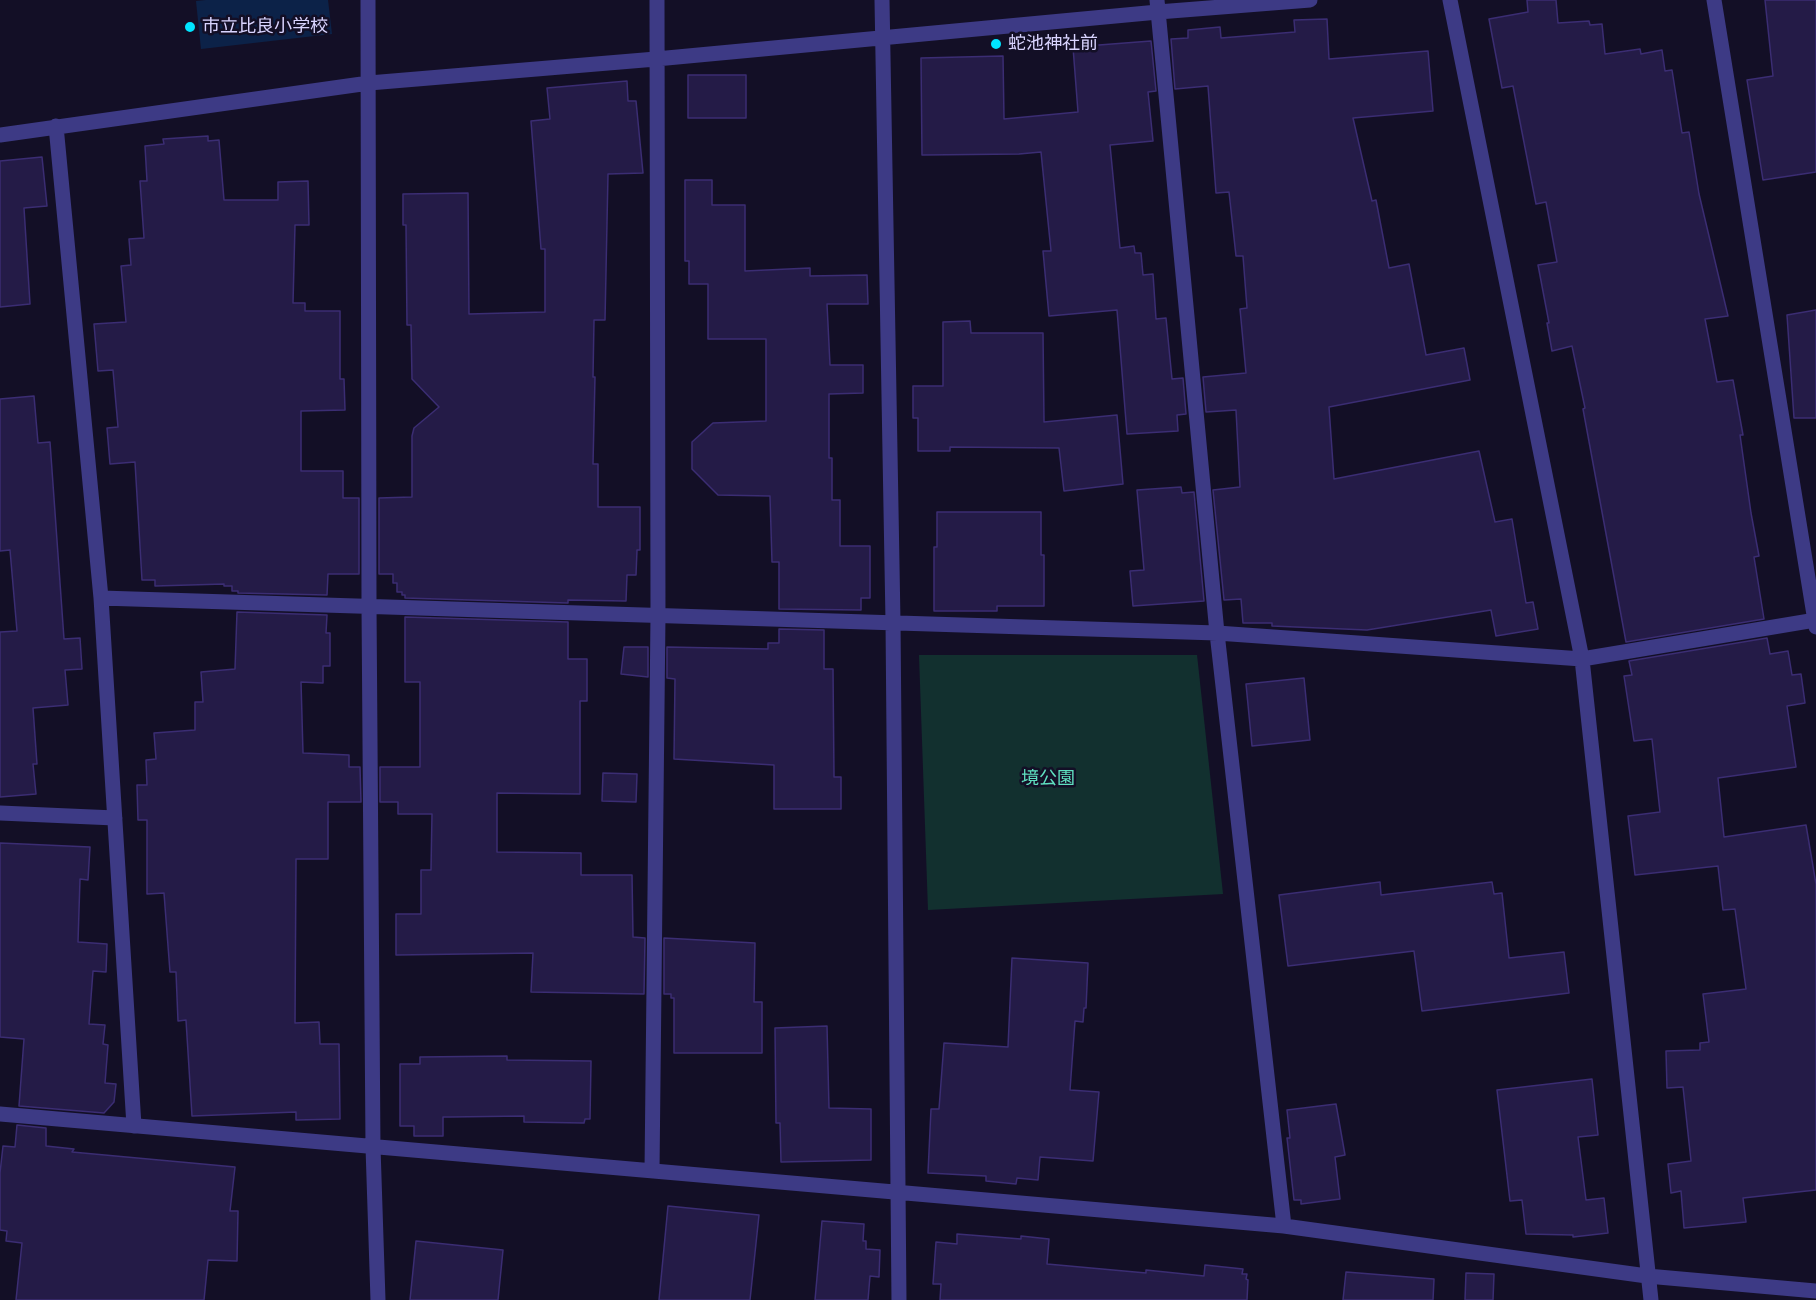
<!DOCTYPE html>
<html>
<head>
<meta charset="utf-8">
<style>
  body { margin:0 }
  canvas { display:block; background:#130f26 }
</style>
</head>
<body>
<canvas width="1816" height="1300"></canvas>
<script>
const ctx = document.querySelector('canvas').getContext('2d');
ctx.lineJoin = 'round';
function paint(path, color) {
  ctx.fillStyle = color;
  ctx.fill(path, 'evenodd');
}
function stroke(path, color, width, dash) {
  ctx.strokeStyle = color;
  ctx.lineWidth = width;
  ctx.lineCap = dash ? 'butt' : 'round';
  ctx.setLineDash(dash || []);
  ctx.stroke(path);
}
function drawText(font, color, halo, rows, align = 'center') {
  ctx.font = font + ' "Sofia Sans Condensed","Noto Sans JP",sans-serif';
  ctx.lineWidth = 5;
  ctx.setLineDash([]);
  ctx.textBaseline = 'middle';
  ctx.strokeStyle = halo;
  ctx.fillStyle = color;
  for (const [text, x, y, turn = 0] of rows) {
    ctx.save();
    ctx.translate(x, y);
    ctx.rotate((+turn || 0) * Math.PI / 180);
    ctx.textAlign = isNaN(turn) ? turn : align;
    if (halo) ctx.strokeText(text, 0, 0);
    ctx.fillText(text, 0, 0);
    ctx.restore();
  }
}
paint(new Path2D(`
  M 919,655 L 1197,655 L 1223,894 L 928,910 Z`), '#12302f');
paint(new Path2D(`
  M 206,0 L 328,0 L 332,34 L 201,49 L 196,1 Z`), '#0c2248');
const building = new Path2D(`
  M 1527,0 L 1556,0 L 1558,23 L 1589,21 L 1590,25 L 1602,24 L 1605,54 L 1640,49 L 1641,54 L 1662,50 L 1665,71 L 1672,70 L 1682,133 L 1689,132 L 1699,194 L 1728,316 L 1705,319 L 1717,382 L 1733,380 L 1743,435 L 1740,435 L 1751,513 L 1759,556 L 1754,557 L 1764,619 L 1626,642 L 1583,409 L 1585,408 L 1572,346 L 1552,351 L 1547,323 L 1549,323 L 1538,265 L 1557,262 L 1546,202 L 1536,204 L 1513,86 L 1502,88 L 1489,19 L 1528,12 Z
  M 1765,0 L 1816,0 L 1816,172 L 1763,180 L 1747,80 L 1773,76 Z
  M 1327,19 L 1329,59 L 1428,51 L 1433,111 L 1353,118 L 1372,201 L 1376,200 L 1389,268 L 1409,264 L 1426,355 L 1464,348 L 1470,380 L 1329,407 L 1334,479 L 1479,451 L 1495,522 L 1512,519 L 1526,603 L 1533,602 L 1538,629 L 1496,636 L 1491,610 L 1367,630 L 1272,626 L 1272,623 L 1243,623 L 1241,599 L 1224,600 L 1213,490 L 1240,487 L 1236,410 L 1206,412 L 1203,377 L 1246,373 L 1240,309 L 1247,308 L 1243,256 L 1236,256 L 1229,192 L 1216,193 L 1208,86 L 1175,89 L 1171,39 L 1188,38 L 1188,30 L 1220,27 L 1221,38 L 1295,32 L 1294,20 Z
  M 1151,41 L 1156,91 L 1148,92 L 1153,141 L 1110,145 L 1120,248 L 1134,246 L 1135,253 L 1141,253 L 1143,275 L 1153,274 L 1156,319 L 1166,318 L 1172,379 L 1183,378 L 1186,414 L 1177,415 L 1178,431 L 1127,434 L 1117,310 L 1049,316 L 1043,251 L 1051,251 L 1041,152 L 1019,154 L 922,155 L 921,58 L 1003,56 L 1004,119 L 1078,112 L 1073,47 Z
  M 688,75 L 746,75 L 746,118 L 688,118 Z
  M 627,81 L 628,101 L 636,101 L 643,173 L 608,174 L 605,320 L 594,320 L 593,377 L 595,377 L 593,464 L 598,464 L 598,507 L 640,507 L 640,550 L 637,550 L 636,575 L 627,575 L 626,601 L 568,600 L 568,603 L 405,598 L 405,595 L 402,595 L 402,592 L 397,592 L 397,583 L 393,583 L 393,574 L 379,574 L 379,498 L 412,497 L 412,436 L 414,428 L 439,407 L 412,379 L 411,325 L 407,325 L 406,225 L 403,225 L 403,194 L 468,193 L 469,314 L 545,312 L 545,249 L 541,249 L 531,121 L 550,119 L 547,88 Z
  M 208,136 L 208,141 L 219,140 L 224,200 L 278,200 L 278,182 L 308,181 L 309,225 L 295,225 L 293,303 L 305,303 L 305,311 L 340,311 L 340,379 L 344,379 L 345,410 L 301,411 L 301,471 L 343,471 L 343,498 L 359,498 L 359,574 L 328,574 L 327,595 L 238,593 L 238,591 L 232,591 L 232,586 L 224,586 L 224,584 L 155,586 L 155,580 L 142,580 L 135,462 L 110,464 L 107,428 L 118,427 L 113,370 L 98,371 L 94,324 L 126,322 L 121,266 L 131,265 L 129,239 L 144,238 L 140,181 L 147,181 L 145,146 L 164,144 L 163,139 Z
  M 42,157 L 47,206 L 24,208 L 30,304 L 0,307 L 0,161 Z
  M 685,180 L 712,180 L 712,205 L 745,205 L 745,271 L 810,268 L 810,276 L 867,275 L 868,304 L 827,304 L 830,365 L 863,365 L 863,393 L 829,394 L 829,458 L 832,458 L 832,500 L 840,500 L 840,546 L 870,546 L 870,598 L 861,598 L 861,610 L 779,609 L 779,562 L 772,562 L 770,496 L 718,495 L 692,469 L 692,442 L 713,423 L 766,421 L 766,339 L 708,339 L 708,284 L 689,284 L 689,261 L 685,261 Z
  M 1816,310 L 1816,418 L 1794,418 L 1787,315 Z
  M 970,321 L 971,333 L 1043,333 L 1044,422 L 1117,415 L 1123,484 L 1064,491 L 1059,448 L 950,447 L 950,451 L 918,451 L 918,418 L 913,418 L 913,386 L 943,386 L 943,322 Z
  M 34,396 L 38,443 L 50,442 L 64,639 L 80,638 L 82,669 L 65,670 L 68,705 L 33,708 L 37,764 L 33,764 L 36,794 L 0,797 L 0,632 L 17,631 L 10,550 L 0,551 L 0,399 Z
  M 1181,487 L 1182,493 L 1194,492 L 1204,601 L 1133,606 L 1130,571 L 1144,570 L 1137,490 Z
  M 937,512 L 1041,512 L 1041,555 L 1044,555 L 1044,606 L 997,606 L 997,611 L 934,611 L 934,547 L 937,547 Z
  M 237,612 L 327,615 L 326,633 L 330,633 L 330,666 L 323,666 L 323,683 L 301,682 L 303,753 L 349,755 L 349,767 L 360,767 L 361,802 L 328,802 L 328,859 L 296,859 L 295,1023 L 319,1022 L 320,1044 L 339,1044 L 340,1119 L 296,1120 L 296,1112 L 192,1116 L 186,1020 L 178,1021 L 176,972 L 170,972 L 164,893 L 147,894 L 147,820 L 138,820 L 137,785 L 147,785 L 146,760 L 156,759 L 154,733 L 195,730 L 195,702 L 203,702 L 201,672 L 235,669 Z
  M 405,617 L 568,622 L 568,659 L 587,659 L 587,701 L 580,701 L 580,794 L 497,793 L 497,852 L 581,853 L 581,875 L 632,875 L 633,937 L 645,938 L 644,994 L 531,992 L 533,953 L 396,955 L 396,914 L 421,914 L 421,870 L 431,870 L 432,814 L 398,814 L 398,802 L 380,802 L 380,767 L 420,767 L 420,682 L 405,682 Z
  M 779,629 L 824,630 L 824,669 L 833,669 L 834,777 L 841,777 L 841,809 L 774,809 L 774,765 L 674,759 L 675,679 L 667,678 L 667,647 L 768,649 L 768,643 L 779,643 Z
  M 1767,638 L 1770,654 L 1788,651 L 1792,675 L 1801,674 L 1805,703 L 1787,706 L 1796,767 L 1718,778 L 1724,837 L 1806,825 L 1816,884 L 1816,1190 L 1743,1198 L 1746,1222 L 1684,1228 L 1681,1191 L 1671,1193 L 1668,1164 L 1691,1161 L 1683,1087 L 1667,1088 L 1666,1051 L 1700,1050 L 1700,1043 L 1709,1042 L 1703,994 L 1746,989 L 1735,909 L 1723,910 L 1718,866 L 1635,875 L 1628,816 L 1660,812 L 1652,739 L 1634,741 L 1624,676 L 1632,675 L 1629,661 Z
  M 624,647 L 648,647 L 648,677 L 621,674 Z
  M 1304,678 L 1310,740 L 1252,746 L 1246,684 Z
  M 603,773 L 637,774 L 636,802 L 602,801 Z
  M 0,843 L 90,847 L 88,880 L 80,879 L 78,942 L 107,944 L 106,972 L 93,971 L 89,1024 L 105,1025 L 103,1044 L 108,1045 L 105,1083 L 116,1084 L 114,1102 L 104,1113 L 19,1106 L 24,1039 L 0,1037 Z
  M 1380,882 L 1381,895 L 1492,882 L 1494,894 L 1502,893 L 1509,958 L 1564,952 L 1569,993 L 1422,1011 L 1414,951 L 1288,966 L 1279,895 Z
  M 664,938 L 755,943 L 754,1002 L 762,1002 L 762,1053 L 674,1053 L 674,998 L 671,998 L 671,994 L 664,994 Z
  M 1012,958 L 1088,963 L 1086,1008 L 1084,1008 L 1083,1022 L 1075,1021 L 1070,1090 L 1099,1092 L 1093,1161 L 1040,1157 L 1038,1180 L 1017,1178 L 1016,1184 L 986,1181 L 986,1176 L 928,1173 L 931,1109 L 939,1109 L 944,1043 L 1008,1047 Z
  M 827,1026 L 829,1108 L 871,1109 L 871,1160 L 781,1162 L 780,1123 L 776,1123 L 775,1028 Z
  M 507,1056 L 507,1060 L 591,1061 L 590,1119 L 585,1119 L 584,1123 L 524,1122 L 524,1116 L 449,1117 L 443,1117 L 443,1136 L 414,1136 L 414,1126 L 400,1126 L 400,1064 L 420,1064 L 420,1057 Z
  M 1592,1079 L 1598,1135 L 1578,1137 L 1586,1200 L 1604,1198 L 1608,1233 L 1573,1237 L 1573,1235 L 1526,1234 L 1522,1200 L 1510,1201 L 1497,1090 Z
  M 1336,1104 L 1345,1155 L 1335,1157 L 1340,1199 L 1301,1204 L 1301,1200 L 1294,1200 L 1287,1138 L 1290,1138 L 1287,1110 Z
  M 17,1125 L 46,1128 L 46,1146 L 74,1149 L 72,1152 L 235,1167 L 230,1211 L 238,1211 L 237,1261 L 208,1260 L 204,1300 L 16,1300 L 22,1243 L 6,1241 L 7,1231 L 0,1230 L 0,1173 L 3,1146 L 15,1147 Z
  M 668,1206 L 759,1215 L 750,1300 L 659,1300 Z
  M 822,1221 L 864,1224 L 863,1241 L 866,1241 L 866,1249 L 880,1250 L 879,1277 L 870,1276 L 868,1300 L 815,1300 Z
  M 957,1234 L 1021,1239 L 1021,1236 L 1049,1239 L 1047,1264 L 1146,1273 L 1146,1270 L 1204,1276 L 1205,1265 L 1243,1269 L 1242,1274 L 1247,1274 L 1246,1279 L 1248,1280 L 1247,1300 L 940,1300 L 941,1284 L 933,1284 L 936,1242 L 957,1244 Z
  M 416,1241 L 503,1250 L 498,1300 L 410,1300 Z
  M 1346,1272 L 1434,1279 L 1433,1300 L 1343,1300 Z
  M 1466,1273 L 1494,1274 L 1493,1300 L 1465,1300 Z`);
paint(building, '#241b47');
stroke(building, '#3b2d73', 1.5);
stroke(new Path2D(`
  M 368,0 L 369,606 L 373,1147 L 378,1300
  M 882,0 L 893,621 L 899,1300
  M 1157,0 L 1217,633 L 1284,1226
  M 1450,0 L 1582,659 L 1651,1300
  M 1714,0 L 1816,627
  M 56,126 L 101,598 L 134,1126
  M 0,135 L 369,83 L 656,59 L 1158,12 L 1310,0
  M 101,598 L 1217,633 L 1582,659 L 1816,620
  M 0,813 L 115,818
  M 0,1114 L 1284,1226 L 1647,1276 L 1816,1291
  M 652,1171 L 658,615 L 657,0`), '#3d3a85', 15);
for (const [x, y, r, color] of [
  [190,27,6,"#00e5ff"],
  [996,44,6,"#00e5ff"]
]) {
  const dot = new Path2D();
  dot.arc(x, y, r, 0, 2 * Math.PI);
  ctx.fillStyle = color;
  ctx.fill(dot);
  stroke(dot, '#130f26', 2);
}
drawText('18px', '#d9d4ff', '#130f26', [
  ["市立比良小学校",202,27],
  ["蛇池神社前",1008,44]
], 'left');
drawText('18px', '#5fe0c0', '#130f26', [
  ["境公園",1048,779]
]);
</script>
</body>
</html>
